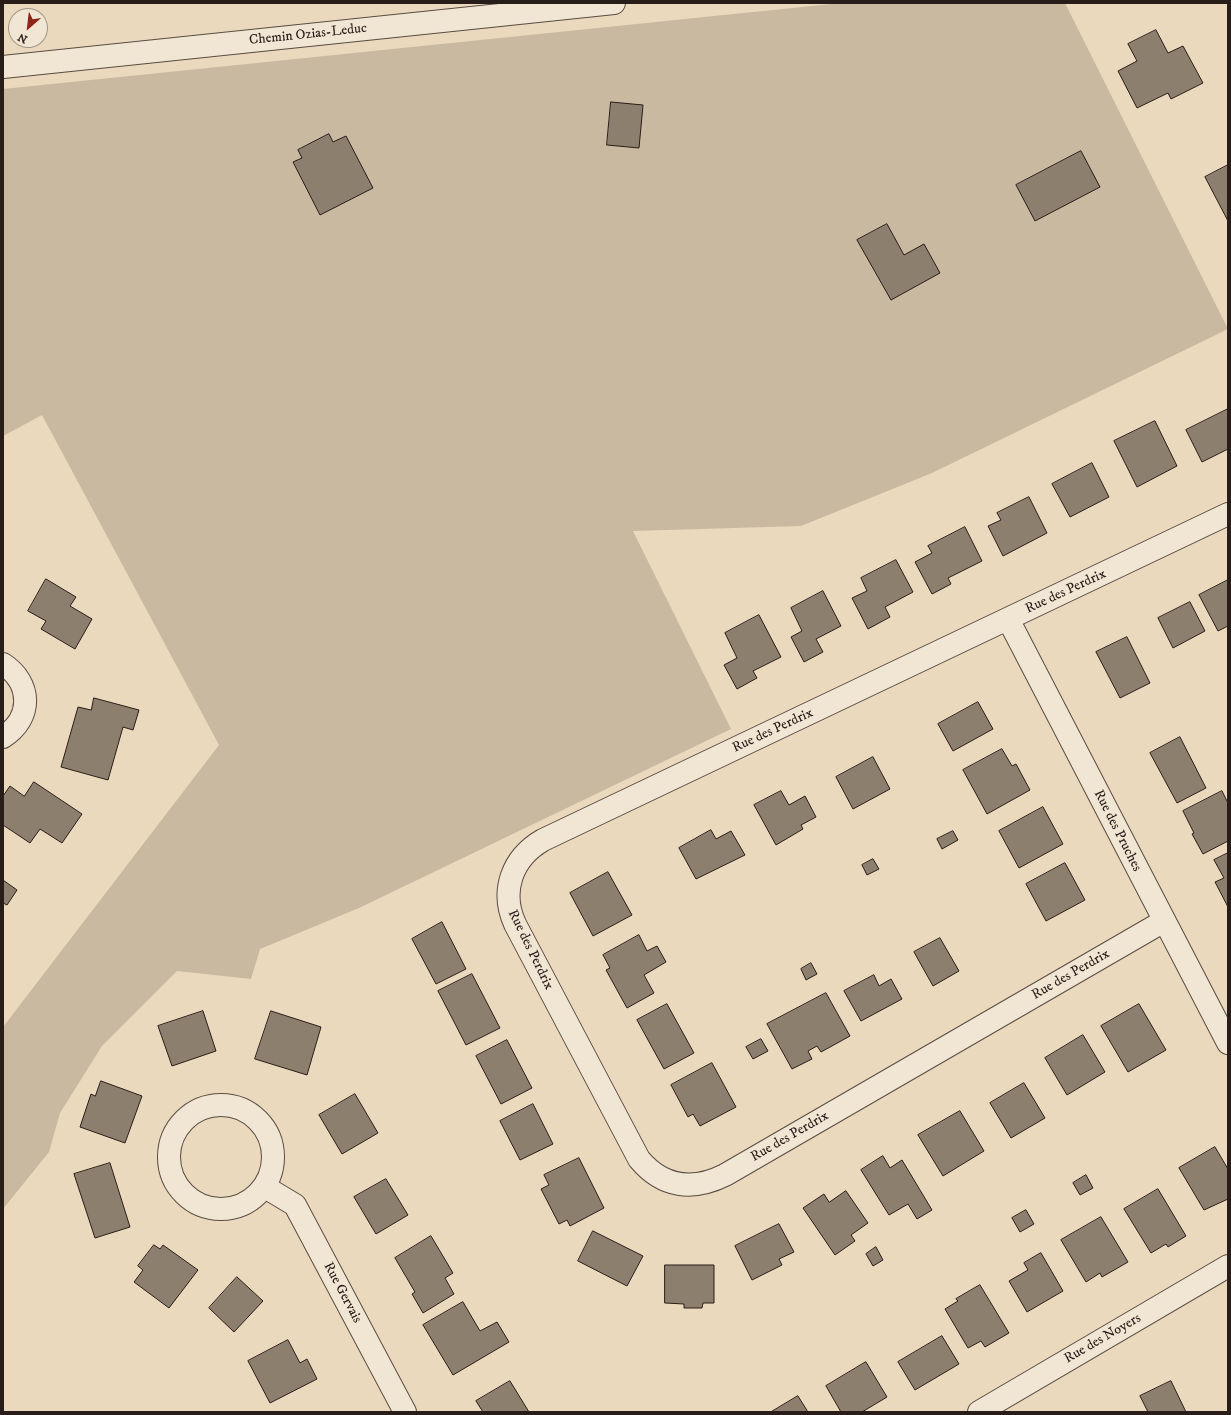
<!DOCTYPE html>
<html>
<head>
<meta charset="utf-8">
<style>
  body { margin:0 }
  #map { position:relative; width:1231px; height:1415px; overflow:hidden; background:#ead9bd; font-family:"IM FELL DW Pica",serif }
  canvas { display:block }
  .frame { position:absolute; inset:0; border:4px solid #291d19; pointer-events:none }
  .north { position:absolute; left:8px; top:8px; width:40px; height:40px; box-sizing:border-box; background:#f1e6d4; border:1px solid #a19689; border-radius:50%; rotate:208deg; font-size:11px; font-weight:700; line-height:16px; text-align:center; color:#291d19 }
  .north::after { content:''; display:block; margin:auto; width:14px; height:18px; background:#8f2418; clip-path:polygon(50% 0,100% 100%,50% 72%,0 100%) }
</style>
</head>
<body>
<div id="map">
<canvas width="1231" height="1415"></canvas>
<div class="frame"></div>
<div class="north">N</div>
</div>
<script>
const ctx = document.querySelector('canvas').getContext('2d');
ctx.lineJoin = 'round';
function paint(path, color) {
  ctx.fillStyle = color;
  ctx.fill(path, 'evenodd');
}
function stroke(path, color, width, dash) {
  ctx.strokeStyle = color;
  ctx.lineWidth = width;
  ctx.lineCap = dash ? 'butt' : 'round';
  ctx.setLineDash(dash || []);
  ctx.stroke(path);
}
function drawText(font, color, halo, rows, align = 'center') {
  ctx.font = font + ' "IM FELL DW Pica",serif';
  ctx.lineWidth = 4;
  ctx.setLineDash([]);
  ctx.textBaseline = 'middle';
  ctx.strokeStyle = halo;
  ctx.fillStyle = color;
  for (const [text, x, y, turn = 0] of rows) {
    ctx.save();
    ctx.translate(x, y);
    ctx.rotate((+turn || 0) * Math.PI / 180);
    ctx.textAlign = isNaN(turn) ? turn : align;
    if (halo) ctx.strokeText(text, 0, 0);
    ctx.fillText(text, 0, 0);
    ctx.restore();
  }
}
paint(new Path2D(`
  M 841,3 L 1065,3 L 1228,329 L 932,473 L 801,526 L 633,531 L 731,729 L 359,908 L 260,949 L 251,979 L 177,971 L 102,1046 L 60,1113 L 49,1152 L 3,1209 L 3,1027 L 219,745 L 42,415 L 3,436 L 3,89 Z`), '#c9b9a1');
const building = new Path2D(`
  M 1156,30 L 1168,53 L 1183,46 L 1203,83 L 1171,99 L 1168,93 L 1137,108 L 1118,71 L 1137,61 L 1128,44 Z
  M 611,102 L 643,105 L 639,148 L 607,145 Z
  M 329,134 L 333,142 L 346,136 L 373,188 L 320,215 L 293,162 L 302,158 L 298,150 Z
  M 1081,151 L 1100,187 L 1035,221 L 1016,185 Z
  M 1228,165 L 1228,221 L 1205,177 Z
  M 887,224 L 904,255 L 924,244 L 940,273 L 891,300 L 857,240 Z
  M 1228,409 L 1228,449 L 1202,462 L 1186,430 Z
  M 1155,421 L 1177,466 L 1137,487 L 1114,441 Z
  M 1092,463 L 1109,497 L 1070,517 L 1052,484 Z
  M 1029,497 L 1047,533 L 1003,556 L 988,526 L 1001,520 L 997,513 Z
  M 965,527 L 982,561 L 948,578 L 951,584 L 932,594 L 915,562 L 932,553 L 928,546 Z
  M 896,560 L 913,592 L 885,607 L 890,617 L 868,629 L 852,598 L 867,591 L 861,578 Z
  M 46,579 L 76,597 L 70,606 L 92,619 L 75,649 L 41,629 L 46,621 L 28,611 Z
  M 1228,580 L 1228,626 L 1218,631 L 1199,595 Z
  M 823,591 L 841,626 L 816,639 L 823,652 L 804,662 L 791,637 L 802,631 L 791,608 Z
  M 1190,602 L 1205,631 L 1173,648 L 1158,618 Z
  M 759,615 L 781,657 L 753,671 L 757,678 L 737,689 L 724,665 L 737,658 L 725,633 Z
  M 1127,637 L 1150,683 L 1120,698 L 1096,652 Z
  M 94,698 L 139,710 L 133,730 L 123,727 L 108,780 L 61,767 L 78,707 L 91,710 Z
  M 978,702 L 993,729 L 953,751 L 938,724 Z
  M 1180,737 L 1206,788 L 1177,803 L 1150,753 Z
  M 1002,749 L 1012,766 L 1016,764 L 1030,790 L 987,814 L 963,770 Z
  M 873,757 L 890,789 L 853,809 L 836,777 Z
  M 34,782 L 82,814 L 62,843 L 40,829 L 30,843 L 3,825 L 3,796 L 10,786 L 24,796 Z
  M 781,791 L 789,805 L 805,796 L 816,817 L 801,825 L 803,829 L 776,845 L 754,805 Z
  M 1222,791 L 1228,803 L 1228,841 L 1203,854 L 1192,834 L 1194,833 L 1183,811 Z
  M 1043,807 L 1063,844 L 1019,868 L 999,831 Z
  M 711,830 L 716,839 L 731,831 L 745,855 L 696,879 L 679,848 Z
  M 953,831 L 958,840 L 942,849 L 937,839 Z
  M 1228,853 L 1228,907 L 1215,882 L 1224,878 L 1214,860 Z
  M 873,859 L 879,869 L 867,875 L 862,865 Z
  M 1065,863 L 1085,900 L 1046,921 L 1026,884 Z
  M 608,872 L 632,915 L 593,936 L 570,893 Z
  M 3,880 L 17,890 L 7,905 L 3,903 Z
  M 442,922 L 466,969 L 436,984 L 412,939 Z
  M 639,935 L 647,951 L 657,946 L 666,962 L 644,975 L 654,993 L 627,1008 L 606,970 L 610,968 L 603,955 Z
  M 940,938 L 959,971 L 933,986 L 914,952 Z
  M 811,963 L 817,974 L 806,980 L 801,969 Z
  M 472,974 L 500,1028 L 466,1045 L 438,991 Z
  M 874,975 L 879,986 L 891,979 L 902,999 L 861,1021 L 844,991 Z
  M 826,993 L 850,1036 L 821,1052 L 817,1046 L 808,1051 L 812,1059 L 792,1069 L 767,1024 Z
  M 667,1004 L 694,1053 L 664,1069 L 637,1020 Z
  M 1139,1004 L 1166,1050 L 1128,1072 L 1101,1026 Z
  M 203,1011 L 216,1051 L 172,1066 L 158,1026 Z
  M 271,1011 L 321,1027 L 307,1075 L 255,1059 Z
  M 1083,1035 L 1105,1072 L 1067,1095 L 1045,1058 Z
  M 761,1039 L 768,1051 L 753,1059 L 746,1047 Z
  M 507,1040 L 532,1088 L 501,1104 L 476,1056 Z
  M 712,1063 L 736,1107 L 700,1126 L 693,1114 L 688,1117 L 671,1085 Z
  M 101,1081 L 142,1096 L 125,1143 L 80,1127 L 91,1094 L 95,1096 Z
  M 1024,1083 L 1045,1118 L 1011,1138 L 990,1103 Z
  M 355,1094 L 378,1133 L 342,1154 L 319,1115 Z
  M 533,1104 L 553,1144 L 520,1160 L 500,1121 Z
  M 960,1111 L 984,1151 L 943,1176 L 918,1135 Z
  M 1215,1147 L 1228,1169 L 1228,1199 L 1204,1210 L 1179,1168 Z
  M 883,1156 L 890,1168 L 902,1160 L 932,1210 L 917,1219 L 908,1204 L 889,1215 L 861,1170 Z
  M 579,1158 L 604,1208 L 570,1226 L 567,1220 L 559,1224 L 541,1189 L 549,1185 L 544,1175 Z
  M 110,1163 L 130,1227 L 95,1238 L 74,1174 Z
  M 1086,1175 L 1093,1188 L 1080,1195 L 1073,1183 Z
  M 386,1179 L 408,1215 L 376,1234 L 354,1197 Z
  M 1158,1189 L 1186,1236 L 1168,1247 L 1166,1244 L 1151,1253 L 1124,1209 Z
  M 846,1191 L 868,1223 L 851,1235 L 855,1241 L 835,1255 L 803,1208 L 824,1194 L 829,1202 Z
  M 1026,1210 L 1034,1224 L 1020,1232 L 1012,1218 Z
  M 1101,1217 L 1128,1262 L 1102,1277 L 1100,1273 L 1086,1282 L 1061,1240 Z
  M 779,1224 L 794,1252 L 779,1259 L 782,1265 L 752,1280 L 735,1246 Z
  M 593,1231 L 643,1256 L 627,1286 L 578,1261 Z
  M 431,1236 L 453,1273 L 445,1278 L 454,1294 L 423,1313 L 412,1294 L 415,1292 L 395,1258 Z
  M 154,1245 L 160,1249 L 163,1245 L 198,1270 L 169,1308 L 134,1282 L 143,1270 L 138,1266 Z
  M 876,1247 L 883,1260 L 873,1266 L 866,1254 Z
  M 1041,1253 L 1063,1291 L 1027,1312 L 1009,1281 L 1028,1270 L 1024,1263 Z
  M 665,1265 L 714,1265 L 714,1303 L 703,1303 L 702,1308 L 684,1308 L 684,1304 L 665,1303 Z
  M 237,1277 L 263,1301 L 234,1332 L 209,1308 Z
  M 980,1285 L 1009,1333 L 985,1347 L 981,1341 L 968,1348 L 945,1309 L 958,1301 L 956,1299 Z
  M 463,1302 L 480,1331 L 497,1322 L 509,1342 L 453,1375 L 423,1325 Z
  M 942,1336 L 959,1364 L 915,1390 L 898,1362 Z
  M 288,1340 L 300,1363 L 307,1359 L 317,1379 L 270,1403 L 248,1361 Z
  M 866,1362 L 887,1397 L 862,1412 L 841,1412 L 826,1386 Z
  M 510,1381 L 529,1412 L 483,1412 L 476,1401 Z
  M 1171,1381 L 1186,1412 L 1148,1412 L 1140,1396 Z
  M 798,1396 L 808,1412 L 771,1412 Z`);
paint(building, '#8d7f6e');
stroke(building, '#291d19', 1);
const minor = new Path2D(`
  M 3,67 L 614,3
  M 1008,619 L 1228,1043
  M 3,664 C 32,683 33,718 3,737
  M 1164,921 L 725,1175 C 693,1191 663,1188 639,1159 L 515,924 C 500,891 512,858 543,840 L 1228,514
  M169 1157a52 52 0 1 1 104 0a52 52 0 1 1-104 0Z
  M 265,1187 L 295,1205 L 405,1412
  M 979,1412 L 1228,1266`);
stroke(minor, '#594c42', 24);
stroke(minor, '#f1e6d4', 22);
drawText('14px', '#291d19', '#f1e6d4', [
  ["Chemin Ozias-Leduc",308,35,-6],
  ["Rue des Perdrix",1066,592,-25],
  ["Rue des Perdrix",773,731,-25],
  ["Rue des Pruches",1117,831,63],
  ["Rue des Perdrix",530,950,64],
  ["Rue des Perdrix",1071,975,-30],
  ["Rue des Perdrix",790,1137,-30],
  ["Rue Gervais",342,1293,62],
  ["Rue des Noyers",1103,1339,-30]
]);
</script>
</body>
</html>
